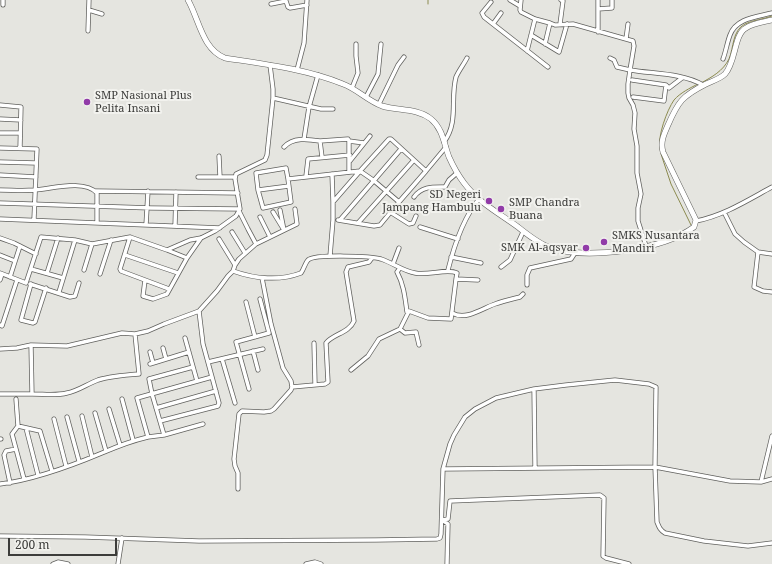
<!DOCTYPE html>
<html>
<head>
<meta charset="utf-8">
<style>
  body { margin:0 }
  #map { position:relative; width:772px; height:564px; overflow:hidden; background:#e5e5e0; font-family:"Noto Serif",serif }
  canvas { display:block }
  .scale { position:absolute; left:8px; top:538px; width:109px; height:18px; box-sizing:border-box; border:2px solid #3c3c3a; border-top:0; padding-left:5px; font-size:12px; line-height:14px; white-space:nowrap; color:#3c3c3a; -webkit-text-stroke:3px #f2f2ee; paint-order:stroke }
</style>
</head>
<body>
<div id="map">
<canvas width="772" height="564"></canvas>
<div class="scale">200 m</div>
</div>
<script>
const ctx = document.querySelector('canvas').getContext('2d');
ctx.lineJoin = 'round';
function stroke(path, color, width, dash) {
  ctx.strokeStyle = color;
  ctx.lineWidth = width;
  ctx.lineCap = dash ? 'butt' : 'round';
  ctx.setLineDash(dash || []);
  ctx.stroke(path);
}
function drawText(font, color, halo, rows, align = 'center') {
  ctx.font = font + ' "Noto Serif",serif';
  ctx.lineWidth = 4;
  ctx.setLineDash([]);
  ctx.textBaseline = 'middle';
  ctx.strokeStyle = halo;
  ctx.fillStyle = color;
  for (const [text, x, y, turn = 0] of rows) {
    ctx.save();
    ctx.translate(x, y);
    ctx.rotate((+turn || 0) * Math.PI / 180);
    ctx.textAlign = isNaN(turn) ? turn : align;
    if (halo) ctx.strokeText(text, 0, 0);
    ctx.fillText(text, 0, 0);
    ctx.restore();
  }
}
stroke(new Path2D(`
  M 428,0 L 428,4
  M 701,83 C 712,77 723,71 729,59 C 734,47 732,31 745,24 C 753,20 764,19 772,16
  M 660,149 C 657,137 667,110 674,100 C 680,93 690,88 698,84
  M 661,154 L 671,184 L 691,225`), '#8c8b50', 1);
const street = new Path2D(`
  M 510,0 L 520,6
  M 521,0 L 520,10 L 521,12 L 535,19 L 550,23 L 555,25 L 573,24 L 633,41 L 634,46 L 630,70 L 617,67 L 614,60 L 610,58
  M 598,0 L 598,32
  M 491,2 L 482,13 L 484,17 L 548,67
  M 271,4 L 286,1 L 288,7 L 290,8 L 307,5
  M 3,5 L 3,0
  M 598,9 L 612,8 L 612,0
  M 89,10 L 102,14
  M 493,24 L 501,13
  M 560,24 L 563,1 L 561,0
  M 88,31 L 89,0
  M 531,35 L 559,52 L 567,24
  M 626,39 L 628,24
  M 545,44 L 550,23
  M 527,51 L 535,19
  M 723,59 C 726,51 727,43 730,35 C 736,18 757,17 772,13
  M 297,70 L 304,43 L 307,0
  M 632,80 L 666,85 L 669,88 L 682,78
  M 352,88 L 358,73 L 356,56 L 356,44
  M 366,97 L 378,74 L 381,44
  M 633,97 L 664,101 L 666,85
  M 273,98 L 321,109 L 333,109
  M 379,104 L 398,65 L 404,57
  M 0,105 L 21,107 L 20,148
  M 0,119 L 21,120
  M 0,133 L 20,133
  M 304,139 L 309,107 L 318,75
  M 349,141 L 364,143
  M 444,142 C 459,122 450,99 456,77 C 459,70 464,64 467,58
  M 284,147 C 293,137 308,139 320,141
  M 0,148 L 37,149 L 34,219
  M 219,156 L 220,177
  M 322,157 L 320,141 L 348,139 L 349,141 L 349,172
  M 350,161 L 370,136
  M 0,162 L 36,163
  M 332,174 L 333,202
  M 0,175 L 36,177
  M 306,176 L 308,159 L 350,155
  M 198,177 L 235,177
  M 288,179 L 286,168 L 256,173 L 258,190 L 263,208 L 291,202 L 288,179 L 360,171 L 389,139 L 391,139 L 426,171 L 446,147
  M 0,190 C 11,190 23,191 34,190 C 51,189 84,179 97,193 L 97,222
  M 258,190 L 289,186
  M 96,191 L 238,193
  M 414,197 C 422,186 433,187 445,187 L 449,180 L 457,173
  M 0,203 L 151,208 L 240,209
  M 273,212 L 284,230 L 280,210
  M 390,212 L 409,224 L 413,223 L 416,216
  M 724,212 L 735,234 L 744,242 L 758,252 L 772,254
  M 260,217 L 270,237
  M 0,219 L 220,228
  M 338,220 L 374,226 L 380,225 L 399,202
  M 340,220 L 401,149
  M 696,221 C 723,216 748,200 772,187
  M 358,223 L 414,160
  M 146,225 L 148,191
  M 175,226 L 176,192
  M 420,227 L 458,239
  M 232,232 L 245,253
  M 130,237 L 120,269 L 121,271 L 169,289
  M 0,238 L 14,243 L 36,254
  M 219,239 L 235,265 L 233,271
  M 256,244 L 297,224 L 295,209
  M 646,246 L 638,221 L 638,208 L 641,194 L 637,173 L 637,146 L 634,129 L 635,113 L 633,105 L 629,98 L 628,93 L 628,84 L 630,70 C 654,74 682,73 703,85
  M 167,250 L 187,258
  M 758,252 L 754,287 L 763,291 L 772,292
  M 0,255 L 15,261
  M 125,255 L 178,273
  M 330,256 L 333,220 L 333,202 L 360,171 L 373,180 L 399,202 L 426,171
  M 451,257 L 481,263
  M 393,264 L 399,248
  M 235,265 L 239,259 L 256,244 L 248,229 L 239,211
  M 501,267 L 510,260 L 523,232
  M 400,268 L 397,272 C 404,285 405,298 407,312
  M 31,269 L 63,278
  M 84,270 L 92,244
  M 448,270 C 454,246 463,218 479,199
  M 0,273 L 26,283 L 41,237 L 75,240 L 92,244 L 130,237 L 167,250 L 190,240 L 201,238 L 215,231 L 236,216 L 240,209 L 235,179 L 236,174 L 265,160 L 267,155 L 273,98 L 273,89 L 270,65
  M 47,273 L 58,238
  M 100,274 L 111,240
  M 10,277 L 20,246
  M 0,280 L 2,274
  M 145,280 L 143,296 L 153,299 L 167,294 L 187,258 L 201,238
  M 30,284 L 70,297 L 75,296 L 79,283
  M 31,284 L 21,320 L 33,323 L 35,322 L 46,288
  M 527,285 L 527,275 L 530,268 L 571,259 L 575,253
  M 59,292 L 75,240
  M 246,302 L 255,337
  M 452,313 C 466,321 483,308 495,304 C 503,301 512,299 520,297 L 523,294
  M 0,325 L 2,326 L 17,280
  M 400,329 L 405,333 L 416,332 L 419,345
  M 185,338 L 197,381
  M 314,343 L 315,384
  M 163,348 L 166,359
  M 0,349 L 17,348 L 31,345 L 67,346 L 122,333 L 135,334 L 148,331 L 164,324 L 199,311 L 217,291 L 228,276 L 233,271 C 255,279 280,281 301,273 C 304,269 305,263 308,260 C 315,254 371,256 381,259 C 393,263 403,271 415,273 C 428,276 447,268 457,273 L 456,279 L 478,280
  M 253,351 L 258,370
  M 150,352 L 153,363
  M 222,359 L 235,403
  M 208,362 L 263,349
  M 150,364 L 189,352
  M 351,370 L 368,356 L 379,339 L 400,329 L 409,311 L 428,318 L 451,319 L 456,279
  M 292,387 L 325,384 L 328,382 L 326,343 C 333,334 349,333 354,321 L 346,272 L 348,267 L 369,262 L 372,258
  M 249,389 L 236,342 L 269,333 L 260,299
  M 534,389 L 535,468
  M 0,394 L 32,394 L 31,345
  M 32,394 C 44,394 56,396 67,393 C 78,391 87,384 98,380 C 111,376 125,375 139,374 L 135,334
  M 16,399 L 18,426 L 40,431 L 52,471
  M 122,399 L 133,440
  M 156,408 L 216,391
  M 109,409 L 120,445
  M 95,413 L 106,451
  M 82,416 L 92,457
  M 67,417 L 79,461
  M 54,419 L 66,466
  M 160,421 L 218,406 L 219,403 L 212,377
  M 18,426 L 12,434 L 24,479
  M 26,428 L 38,475
  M 164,435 L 152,394 L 149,379 L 193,367
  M 148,437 L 164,435 L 203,424
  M 0,439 L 1,439
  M 443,469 L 655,467 L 730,481 L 761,482 L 772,479
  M 761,482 L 772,436
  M 10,483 L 4,455 L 6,451 L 16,449
  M 0,484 C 33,480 71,466 102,453 C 118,446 131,441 148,437 L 137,398 L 212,377 L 203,344 L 199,311
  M 238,489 L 238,473 L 235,466 L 234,459 L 239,414 L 242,411 L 264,412 L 271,411 L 274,409 L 291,390 L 292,387 L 291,381 L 283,368 L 271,324 L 262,278
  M 442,520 L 448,519 L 450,501 L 600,495 L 604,498 L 603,556 L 606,558 L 629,564
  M 442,520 L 448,524 L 447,564
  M 0,536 L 85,537 L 199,541 L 376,540 L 437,539 L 440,538 L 441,534 L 443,469 L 450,444 L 454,435 L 465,417 L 475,409 L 496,398 L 534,389 L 566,385 L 615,380 L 649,384 L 656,387 L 655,467 L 657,522 C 659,527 660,530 665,533 L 704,541 L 748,546 L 772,543
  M 53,564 L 58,562 L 68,564
  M 118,564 L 122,538
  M 306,564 L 315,562 L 321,564`);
const secondary = new Path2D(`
  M 188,0 C 199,19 202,49 225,58 C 264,64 306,69 343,84 C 357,89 368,101 382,106 C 399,111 417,108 431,119 C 443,129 444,144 449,157 C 453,166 458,175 464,183 C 479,203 499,213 518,227 C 528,235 539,244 551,248 C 587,260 663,250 694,227 L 696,220 L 663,152 C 660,142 664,134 668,125 C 678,102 682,96 706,84 C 712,81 720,79 725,74 C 736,62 734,34 746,28 C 753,23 764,22 772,20`);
stroke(street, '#61615e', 5);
stroke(secondary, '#61615e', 6);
stroke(street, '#fff', 3.5);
stroke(secondary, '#fff', 5);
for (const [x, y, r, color] of [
  [87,102,4,"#913ba8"],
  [489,201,4,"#913ba8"],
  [501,209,4,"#913ba8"],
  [604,242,4,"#913ba8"],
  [586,248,4,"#913ba8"]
]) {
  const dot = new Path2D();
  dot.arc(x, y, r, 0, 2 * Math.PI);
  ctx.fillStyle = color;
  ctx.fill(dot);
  stroke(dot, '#f2f2ee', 1.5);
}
drawText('11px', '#3c3c3a', '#f2f2ee', [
  ["SMP Nasional Plus",95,96],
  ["Pelita Insani",95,109],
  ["SD Negeri",481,195,"right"],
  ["Jampang Hambulu",481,208,"right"],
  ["SMP Chandra",509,203],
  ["Buana",509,216],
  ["SMKS Nusantara",612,236],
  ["Mandiri",612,249],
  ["SMK Al-aqsyar",578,248,"right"]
], 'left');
</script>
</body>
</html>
